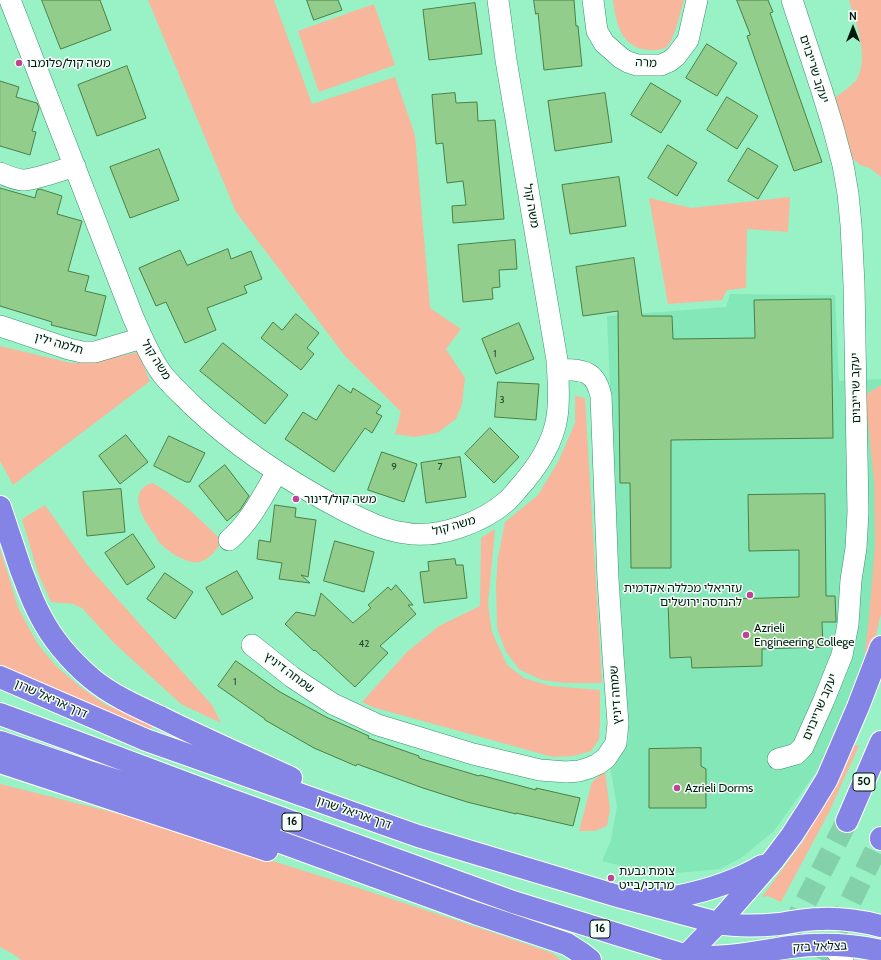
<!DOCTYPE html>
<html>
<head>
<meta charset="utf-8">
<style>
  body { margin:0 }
  #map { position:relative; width:881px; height:960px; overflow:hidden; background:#99f1c6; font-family:Cabin,sans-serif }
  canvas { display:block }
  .north { position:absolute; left:833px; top:8px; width:40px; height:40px; -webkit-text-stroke:3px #f6fffa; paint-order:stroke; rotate:0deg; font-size:11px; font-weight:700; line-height:16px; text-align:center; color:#00190d }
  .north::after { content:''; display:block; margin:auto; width:14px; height:18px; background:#00190d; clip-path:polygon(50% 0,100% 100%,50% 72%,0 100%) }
</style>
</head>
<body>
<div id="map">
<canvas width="881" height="960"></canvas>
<div class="north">N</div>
</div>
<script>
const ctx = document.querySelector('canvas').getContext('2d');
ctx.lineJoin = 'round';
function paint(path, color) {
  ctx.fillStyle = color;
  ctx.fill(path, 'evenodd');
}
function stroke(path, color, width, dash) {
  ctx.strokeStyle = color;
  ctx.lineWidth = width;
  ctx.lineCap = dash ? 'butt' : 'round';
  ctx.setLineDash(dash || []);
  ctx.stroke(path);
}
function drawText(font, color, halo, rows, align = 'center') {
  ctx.font = font + ' Cabin,"Noto Sans Hebrew",sans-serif';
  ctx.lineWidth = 3;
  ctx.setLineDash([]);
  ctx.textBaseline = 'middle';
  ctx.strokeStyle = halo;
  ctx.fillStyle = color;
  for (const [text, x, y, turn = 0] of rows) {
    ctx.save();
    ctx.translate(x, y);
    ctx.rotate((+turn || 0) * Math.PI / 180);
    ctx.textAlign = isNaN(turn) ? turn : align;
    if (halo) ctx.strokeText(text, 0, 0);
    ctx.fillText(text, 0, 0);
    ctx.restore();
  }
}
paint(new Path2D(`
  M 730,294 L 835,295 L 839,381 L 881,379 L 881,613 L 845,722 L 822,764 L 774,831 L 741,858 L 720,869 L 677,873 L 641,871 L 602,861 L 611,840 L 617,806 L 610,767 L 621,754 L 629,739 L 618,577 L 607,316 L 726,307 Z`), '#84e7b8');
paint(new Path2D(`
  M 148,0 L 274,0 L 312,104 L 395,77 L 415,135 L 430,308 L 461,329 L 446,349 L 465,378 L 462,404 L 456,419 L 437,433 L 415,437 L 395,434 L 401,412 L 345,356 L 236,212 Z
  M 613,0 L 684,0 C 680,13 676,33 669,44 C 665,50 658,50 652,50 C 622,50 616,25 613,0 Z
  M 849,0 L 881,0 L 881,177 L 870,168 L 860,165 L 850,156 L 833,99 C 839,95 854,84 857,79 C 869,57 856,22 849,0 Z
  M 374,4 L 395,65 L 319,92 L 298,31 Z
  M 790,197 L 788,232 L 747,229 L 746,288 L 727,290 L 722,300 L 668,304 L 649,198 L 691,208 Z
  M 0,346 L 71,363 L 90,363 L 138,352 L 150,381 L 13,485 L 0,461 Z
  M 881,385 L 881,614 L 876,635 L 862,679 L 869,617 L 875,545 L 874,483 L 865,395 Z
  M 575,396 L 585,398 L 602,683 L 565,683 L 542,680 L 520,670 L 506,652 L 497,628 L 496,585 L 498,558 L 505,522 L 538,495 L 559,460 L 575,423 Z
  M 153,483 C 179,498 201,520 222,541 C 217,549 210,559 200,562 C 189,565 170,553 162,545 C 159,543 157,539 155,535 C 144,521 125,490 153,483 Z
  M 45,505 L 88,566 L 212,705 L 221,723 L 181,704 L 115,644 L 82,608 L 73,604 L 51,602 L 38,573 L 22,519 Z
  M 495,529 L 488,604 L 492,632 L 507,665 L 524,678 L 551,686 L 600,690 L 600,722 L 599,739 L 591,751 L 573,756 L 553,757 L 372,707 L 362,702 L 407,652 L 439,626 L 480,606 L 481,538 Z
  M 0,549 L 18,607 L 31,632 L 40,647 L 56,666 L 79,686 L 106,705 L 154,724 L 149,732 L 0,667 Z
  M 851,744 L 859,746 L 829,812 L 781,902 L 768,896 L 762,897 L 804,840 Z
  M 605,771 L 610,810 L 607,826 L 595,831 L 579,831 L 592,782 Z
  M 0,784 L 136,818 L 371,892 L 503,936 L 552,953 L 561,960 L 21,960 L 13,954 L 0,947 Z`), '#f8b69c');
const building = new Path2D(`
  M 42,0 L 100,0 L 111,30 L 61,49 Z
  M 307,0 L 338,0 L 342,10 L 314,20 Z
  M 534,0 L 574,0 L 576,26 L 578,26 L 582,66 L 544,70 L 538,13 L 536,14 Z
  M 737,0 L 768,0 L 773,12 L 770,13 L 822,162 L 794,171 L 747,36 L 750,35 Z
  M 475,3 L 482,54 L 429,60 L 423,10 Z
  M 707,44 L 737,63 L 717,96 L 686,78 Z
  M 127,66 L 146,118 L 97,136 L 78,85 Z
  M 0,81 L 19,87 L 16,97 L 37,103 L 39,108 L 32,131 L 36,132 L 30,155 L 0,146 Z
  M 651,83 L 681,101 L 661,133 L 631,115 Z
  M 455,93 L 456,103 L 477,102 L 478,121 L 495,120 L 504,219 L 453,223 L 452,206 L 466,205 L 463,181 L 447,183 L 443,143 L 436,144 L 432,95 Z
  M 605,93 L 612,142 L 555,151 L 548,101 Z
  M 727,97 L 758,116 L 737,149 L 707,130 Z
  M 668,145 L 697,163 L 677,196 L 648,178 Z
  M 748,148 L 778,166 L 758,199 L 728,181 Z
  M 159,149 L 179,200 L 130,218 L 110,167 Z
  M 619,177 L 626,226 L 570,234 L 562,185 Z
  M 0,188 L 35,198 L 37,190 L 40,189 L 62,196 L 57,214 L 82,221 L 68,271 L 89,276 L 85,291 L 106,296 L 96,336 L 51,325 L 52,322 L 0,306 Z
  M 515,240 L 517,269 L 499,270 L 500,287 L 492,288 L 493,299 L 463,302 L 458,245 Z
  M 228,249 L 231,259 L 251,251 L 262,279 L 244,286 L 247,293 L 207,308 L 216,330 L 185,343 L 166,302 L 156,306 L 139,268 L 180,250 L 187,265 Z
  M 634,258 L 642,316 L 672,316 L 673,339 L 755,338 L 754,300 L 831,299 L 833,438 L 671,440 L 671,568 L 631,568 L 630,483 L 620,483 L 618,311 L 583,316 L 576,267 Z
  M 296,314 L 319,333 L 307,348 L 314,354 L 301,370 L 261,338 L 273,322 L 282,330 Z
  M 519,323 L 534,359 L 496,374 L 482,339 Z
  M 223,343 L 288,395 L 265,424 L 200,371 Z
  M 498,382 L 539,384 L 536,420 L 495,417 Z
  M 339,385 L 351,393 L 353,388 L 381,406 L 376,413 L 382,416 L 372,433 L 365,428 L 334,472 L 285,439 L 303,412 L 316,420 Z
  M 490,428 L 519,457 L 494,483 L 465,454 Z
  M 126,435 L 148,462 L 120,484 L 99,456 Z
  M 169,436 L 205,453 L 190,482 L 186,482 L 154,466 Z
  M 382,452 L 417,464 L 404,502 L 368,490 Z
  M 460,457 L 466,497 L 426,503 L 421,463 Z
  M 225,465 L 249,496 L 240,510 L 227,521 L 199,486 Z
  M 121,489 L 125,532 L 87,536 L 83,492 Z
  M 825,494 L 826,596 L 835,596 L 836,620 L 836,622 L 822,622 L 823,647 L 762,649 L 762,666 L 692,668 L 691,657 L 670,658 L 668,601 L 799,597 L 799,550 L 749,551 L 748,495 Z
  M 275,505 L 296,508 L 295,517 L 316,520 L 308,577 L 301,575 L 310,583 L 279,579 L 282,563 L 257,559 L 259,540 L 270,542 Z
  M 133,534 L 155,567 L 127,585 L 105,553 Z
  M 335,541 L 374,552 L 364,592 L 324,581 Z
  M 455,559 L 456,565 L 463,565 L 467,598 L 424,603 L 420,572 L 429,571 L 428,562 Z
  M 237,571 L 253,598 L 222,615 L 206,588 Z
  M 165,573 L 193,592 L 175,619 L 147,599 Z
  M 396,585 L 413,605 L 408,605 L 416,614 L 380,646 L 388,653 L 355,687 L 315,650 L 314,651 L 285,624 L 296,612 L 315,616 L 321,593 L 353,623 L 371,608 L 368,605 L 388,587 L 391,590 Z
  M 236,661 L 280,692 L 326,717 L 369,736 L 368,738 L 419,756 L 419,758 L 479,776 L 480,775 L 536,790 L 536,788 L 580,798 L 573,826 L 516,813 L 516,814 L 467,802 L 423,788 L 357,764 L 356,766 L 314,748 L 265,720 L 265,719 L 218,686 Z
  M 701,748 L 701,766 L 706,769 L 706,808 L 649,808 L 649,749 Z`);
paint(building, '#92cd8c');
stroke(building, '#4a7f45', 1);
stroke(new Path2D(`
  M 776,960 L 847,821
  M 822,960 L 881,839`), '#82d1aa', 22, [22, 11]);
const minor = new Path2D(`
  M 10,0 L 133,317 C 142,337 150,358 163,375 C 172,386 182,395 192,405 C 237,448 288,481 343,510 C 364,520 382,530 405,533 C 438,539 482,523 507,501 C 510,498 514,494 517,490 C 536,469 553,445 557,417 C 560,398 558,379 557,360 L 506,60 L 498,0
  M 593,0 L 597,31 L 604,43 L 621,58 L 628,62 L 637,65 L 661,65 L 670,61 L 676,56 L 688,40 L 697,0
  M 0,173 C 7,176 14,179 22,180 C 35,180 61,170 75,166
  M 0,326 L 69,349 L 82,352 L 95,352 L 142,338
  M 229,540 C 251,521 262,497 277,472
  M 252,645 L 292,677 L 333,704 L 378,725 L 473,754 L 540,770 L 566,772 L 579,771 L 589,768 L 598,764 L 606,758 L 616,743 L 618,723 L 613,656 L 608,579 L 601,396 C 595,369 582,370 557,369
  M 778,759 L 796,754 L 803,747 L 824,700 L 842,655 L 848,624 L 851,580 L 856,548 L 858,512 L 854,284 L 851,225 L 848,194 L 843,165 L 833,127 L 821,88 L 792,0
  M 832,945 L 843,960`);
const highway = new Path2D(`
  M 0,507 C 7,528 14,549 21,570 C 27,585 32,601 40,615 C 52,639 70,660 91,678 C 111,695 138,707 162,718 C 204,739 248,758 291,778
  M 0,677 L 146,740 L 418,836 L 621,897 L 718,923 C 739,927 759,926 780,924 C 793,922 806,919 820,919 C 840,918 861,921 881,926
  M 0,714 L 71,740 L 223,797 L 513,902 L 687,956 C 721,960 756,952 790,947 C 822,943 849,944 881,951
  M 0,742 L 89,772 L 269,829
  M 0,762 L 267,850
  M 847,821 L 881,742
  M 250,831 L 475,913 L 567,944 L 581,953 L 590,960
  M 881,839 L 881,838
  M 648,899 C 659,899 669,897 680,896 C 709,890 737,881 762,866
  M 682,960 L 718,923 L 774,859 L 792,835 L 810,807 L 827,779 L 858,707 L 881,647`);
stroke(minor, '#38936c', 22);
stroke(highway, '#fff', 24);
stroke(minor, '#fff', 21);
stroke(highway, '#8483e6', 22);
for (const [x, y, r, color] of [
  [19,63,4,"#bd4497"],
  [296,499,4,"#bd4497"],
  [750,595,4,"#bd4497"],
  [746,635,4,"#bd4497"],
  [677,788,4,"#bd4497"],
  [611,878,4,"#bd4497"]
]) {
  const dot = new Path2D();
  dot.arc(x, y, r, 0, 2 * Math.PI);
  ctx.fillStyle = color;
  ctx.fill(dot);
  stroke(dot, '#f6fffa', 1.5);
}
drawText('10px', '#24462d', null, [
  ["1",495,354],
  ["3",502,400],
  ["9",394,467],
  ["7",440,467],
  ["42",364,644],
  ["1",235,682]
]);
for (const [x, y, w] of [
  [864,782,22],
  [292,822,20],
  [600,929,20]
]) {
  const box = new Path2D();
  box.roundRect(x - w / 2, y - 9, w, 18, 3);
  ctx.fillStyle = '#f6fffa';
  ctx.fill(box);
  stroke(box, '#00190d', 1);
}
drawText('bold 11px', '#00190d', null, [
  ["50",864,782],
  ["16",292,822],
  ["16",600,929]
]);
drawText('12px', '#00190d', '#f6fffa', [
  ["משה קול/פלומבו",27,63],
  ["משה קול/דינור",304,499],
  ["עזריאלי מכללה אקדמית",742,588,"right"],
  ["להנדסה ירושלים",742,602,"right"],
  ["Azrieli",754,628],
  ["Engineering College",754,642],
  ["Azrieli Dorms",685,788],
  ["צומת גבעת",619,871],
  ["מרדכי/בייט",619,885]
], 'left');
drawText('12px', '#00190d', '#f6fffa', [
  ["מרה",646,63,3],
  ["יעקב שרייבוים",814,69,72],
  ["משה קול",531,206,80],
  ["תלמה ילין",59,344,16],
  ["משה קול",156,360,58],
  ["יעקב שרייבוים",856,388,-91],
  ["משה קול",454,526,-16],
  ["שמחה דיניץ",289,673,37],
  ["שמחה דיניץ",616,695,-94],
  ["דרך אריאל שרון",51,699,24],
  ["יעקב שרייבוים",820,707,-67],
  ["דרך אריאל שרון",354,813,19],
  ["בצלאל בזק",820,947,-2]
]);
</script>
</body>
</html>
